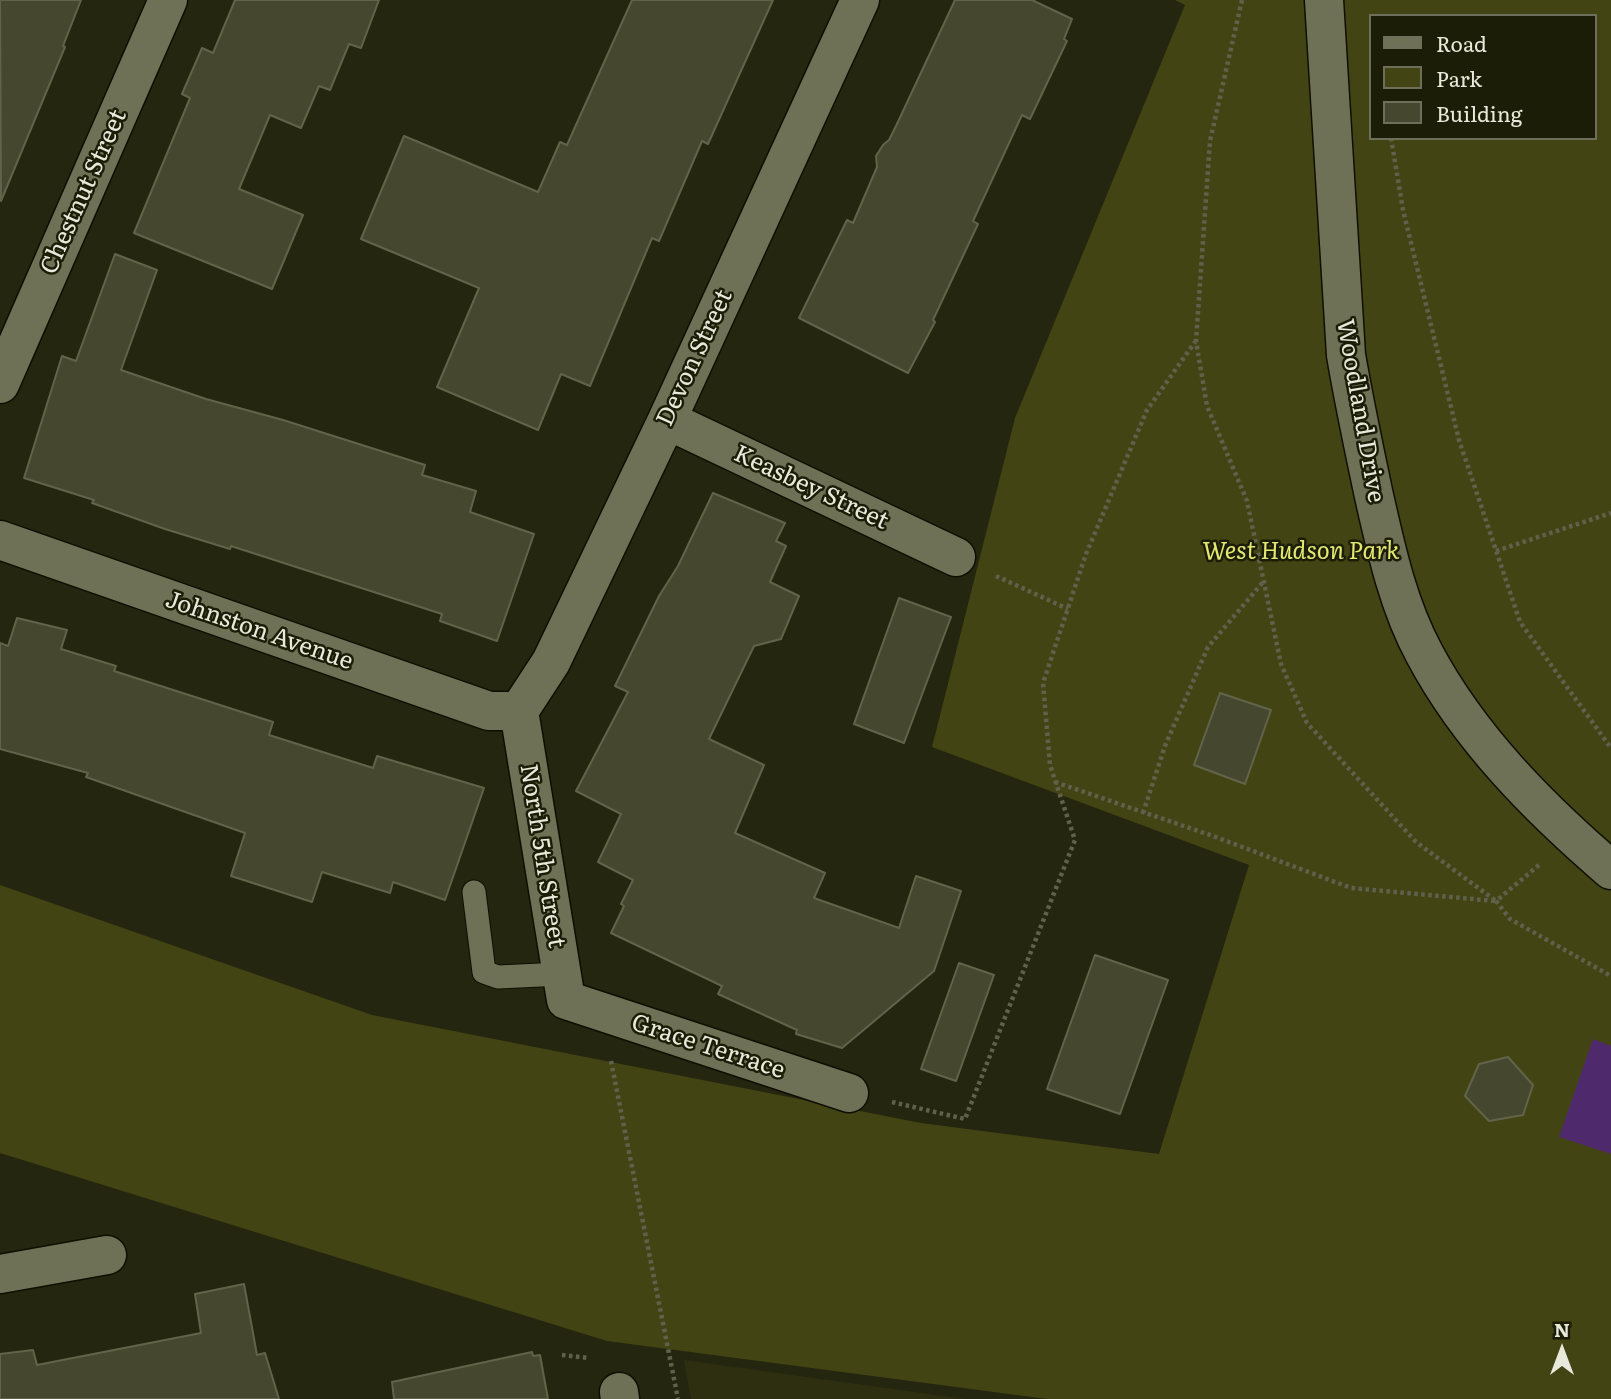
<!DOCTYPE html>
<html>
<head>
<meta charset="utf-8">
<style>
  body { margin:0 }
  #map { position:relative; width:1611px; height:1399px; overflow:hidden; background:#25260f; font-family:Literata,serif }
  canvas { display:block }
  .legend { position:absolute; left:1369px; top:14px; width:228px; height:126px; box-sizing:border-box; background:#1c1d06; border:2px solid #6e6f5b; margin:0; padding:9px 12px; list-style:none; font-size:21px; color:#e8e9db }
  .legend li { display:flex; align-items:center; gap:14px; height:35px }
  .legend b { width:35px; border:2px solid #6e6f5b }
  .north { position:absolute; left:1527px; top:1315px; width:70px; height:70px; -webkit-text-stroke:5px #1c1d06; paint-order:stroke; rotate:0deg; font-size:19px; font-weight:700; line-height:28px; text-align:center; color:#e8e9db }
  .north::after { content:''; display:block; margin:auto; width:24px; height:32px; background:#e8e9db; clip-path:polygon(50% 0,100% 100%,50% 72%,0 100%) }
</style>
</head>
<body>
<div id="map">
<canvas width="1611" height="1399"></canvas>
<ul class="legend">
<li><b style="height:9px;background:#6f7157"></b>Road</li>
<li><b style="height:19px;background:#434413"></b>Park</li>
<li><b style="height:19px;background:#45472e"></b>Building</li>
</ul>
<div class="north">N</div>
</div>
<script>
const ctx = document.querySelector('canvas').getContext('2d');
ctx.lineJoin = 'round';
function paint(path, color) {
  ctx.fillStyle = color;
  ctx.fill(path, 'evenodd');
}
function stroke(path, color, width, dash) {
  ctx.strokeStyle = color;
  ctx.lineWidth = width;
  ctx.lineCap = dash ? 'butt' : 'round';
  ctx.setLineDash(dash || []);
  ctx.stroke(path);
}
function drawText(font, color, halo, rows, align = 'center') {
  ctx.font = font + ' Literata,serif';
  ctx.lineWidth = 5;
  ctx.setLineDash([]);
  ctx.textBaseline = 'middle';
  ctx.strokeStyle = halo;
  ctx.fillStyle = color;
  for (const [text, x, y, turn = 0] of rows) {
    ctx.save();
    ctx.translate(x, y);
    ctx.rotate((+turn || 0) * Math.PI / 180);
    ctx.textAlign = isNaN(turn) ? turn : align;
    if (halo) ctx.strokeText(text, 0, 0);
    ctx.fillText(text, 0, 0);
    ctx.restore();
  }
}
paint(new Path2D(`
  M 684,1360 L 965,1399 L 691,1399 Z`), '#2e2f10');
paint(new Path2D(`
  M 1175,0 L 1611,0 L 1611,1399 L 1047,1399 L 607,1341 L 0,1153 L 0,885 L 372,1015 L 921,1123 L 1159,1154 L 1249,865 L 932,747 L 1015,418 L 1185,5 ZM 1371,16 L 1595,16 L 1595,138 L 1371,138 Z`), '#434413');
paint(new Path2D(`
  M 1593,1039 L 1611,1046 L 1611,1154 L 1559,1137 Z`), '#4e2a6c');
const building = new Path2D(`
  M 0,0 L 81,0 L 63,46 L 65,47 L 1,201 Z
  M 235,0 L 379,0 L 361,48 L 349,44 L 330,90 L 319,86 L 301,128 L 270,115 L 239,189 L 303,215 L 272,289 L 134,233 L 190,98 L 182,94 L 202,48 L 213,53 Z
  M 632,0 L 773,0 L 708,144 L 702,141 L 659,241 L 652,238 L 590,386 L 561,374 L 538,430 L 437,387 L 479,288 L 361,239 L 404,136 L 538,192 L 560,142 L 567,145 Z
  M 955,0 L 1032,0 L 1072,19 L 1064,39 L 1067,41 L 1030,119 L 1022,115 L 973,221 L 978,224 L 933,320 L 935,322 L 908,373 L 799,318 L 847,220 L 853,223 L 877,167 L 876,156 L 883,145 L 889,140 L 896,126 Z
  M 115,254 L 157,270 L 121,370 L 206,399 L 283,420 L 425,465 L 422,475 L 476,491 L 470,512 L 534,534 L 497,641 L 440,621 L 442,614 L 231,546 L 230,549 L 165,529 L 92,503 L 94,500 L 24,478 L 62,356 L 76,361 Z
  M 713,493 L 785,523 L 776,541 L 786,546 L 770,582 L 799,596 L 781,639 L 754,646 L 709,739 L 764,765 L 735,833 L 825,873 L 814,898 L 899,928 L 916,876 L 961,891 L 934,971 L 842,1048 L 796,1034 L 797,1030 L 718,994 L 722,986 L 611,933 L 624,906 L 621,904 L 633,880 L 598,862 L 621,814 L 576,791 L 628,692 L 615,686 L 659,596 L 678,566 Z
  M 899,598 L 951,617 L 904,743 L 854,724 Z
  M 17,618 L 67,630 L 61,649 L 116,666 L 114,671 L 273,722 L 269,735 L 373,768 L 377,756 L 484,788 L 445,900 L 393,882 L 390,893 L 322,872 L 312,902 L 231,876 L 245,833 L 86,777 L 88,773 L 0,749 L 0,643 L 8,646 Z
  M 1220,693 L 1271,710 L 1245,784 L 1194,765 Z
  M 1095,955 L 1168,980 L 1120,1114 L 1047,1089 Z
  M 959,963 L 994,975 L 956,1081 L 921,1069 Z
  M 1508,1057 L 1533,1085 L 1523,1115 L 1489,1121 L 1465,1096 L 1479,1064 Z
  M 244,1284 L 257,1355 L 265,1353 L 279,1399 L 0,1399 L 0,1354 L 33,1350 L 37,1365 L 201,1333 L 195,1294 Z
  M 532,1352 L 533,1356 L 540,1355 L 548,1399 L 394,1399 L 392,1382 Z`);
paint(building, '#45472e');
stroke(building, '#62644a', 2);
const lane = new Path2D(`
  M 474,892 L 484,972 L 498,977 L 562,974`);
const street = new Path2D(`
  M 1324,0 L 1346,355 C 1354,402 1364,449 1374,496 C 1386,549 1398,605 1424,653 C 1469,738 1539,808 1611,870
  M 0,384 L 168,0
  M 667,420 L 956,557
  M 0,540 L 489,711 L 519,711
  M 519,711 L 551,662 L 667,420 L 860,0
  M 519,711 L 566,1000 L 849,1093
  M 0,1274 L 107,1255
  M 619,1392 L 620,1399`);
stroke(lane, '#0f0f00', 25);
stroke(street, '#0f0f00', 41);
stroke(new Path2D(`
  M 1242,0 L 1210,141 L 1196,341 L 1207,406 L 1247,501 L 1281,664 L 1307,723 L 1416,842 L 1496,901
  M 1391,138 L 1403,210 L 1459,440 L 1520,622 L 1611,748
  M 1496,551 L 1611,513
  M 996,576 L 1068,609
  M 1055,782 L 1213,836 L 1351,888 L 1495,901
  M 1143,813 L 1165,746 L 1208,647 L 1263,582
  M 1539,865 L 1496,901 L 1510,919 L 1611,976
  M 611,1061 L 678,1399
  M 892,1102 L 965,1119 L 1075,840 L 1050,765 L 1043,683 L 1086,554 L 1147,410 L 1195,342
  M 562,1355 L 589,1358`), '#60614d', 4.5, [3.5, 3.5]);
stroke(lane, '#6f7157', 23);
stroke(street, '#6f7157', 38);
drawText('24px', '#e8e9db', '#1c1d06', [
  ["Chestnut Street",84,192,-66],
  ["Devon Street",695,358,-65],
  ["Woodland Drive",1360,411,80],
  ["Keasbey Street",811,488,25],
  ["Johnston Avenue",259,631,19],
  ["North 5th Street",542,856,81],
  ["Grace Terrace",708,1047,18]
]);
drawText('italic 24px', '#e3e870', '#1c1d06', [
  ["West Hudson Park",1301,552]
]);
</script>
</body>
</html>
